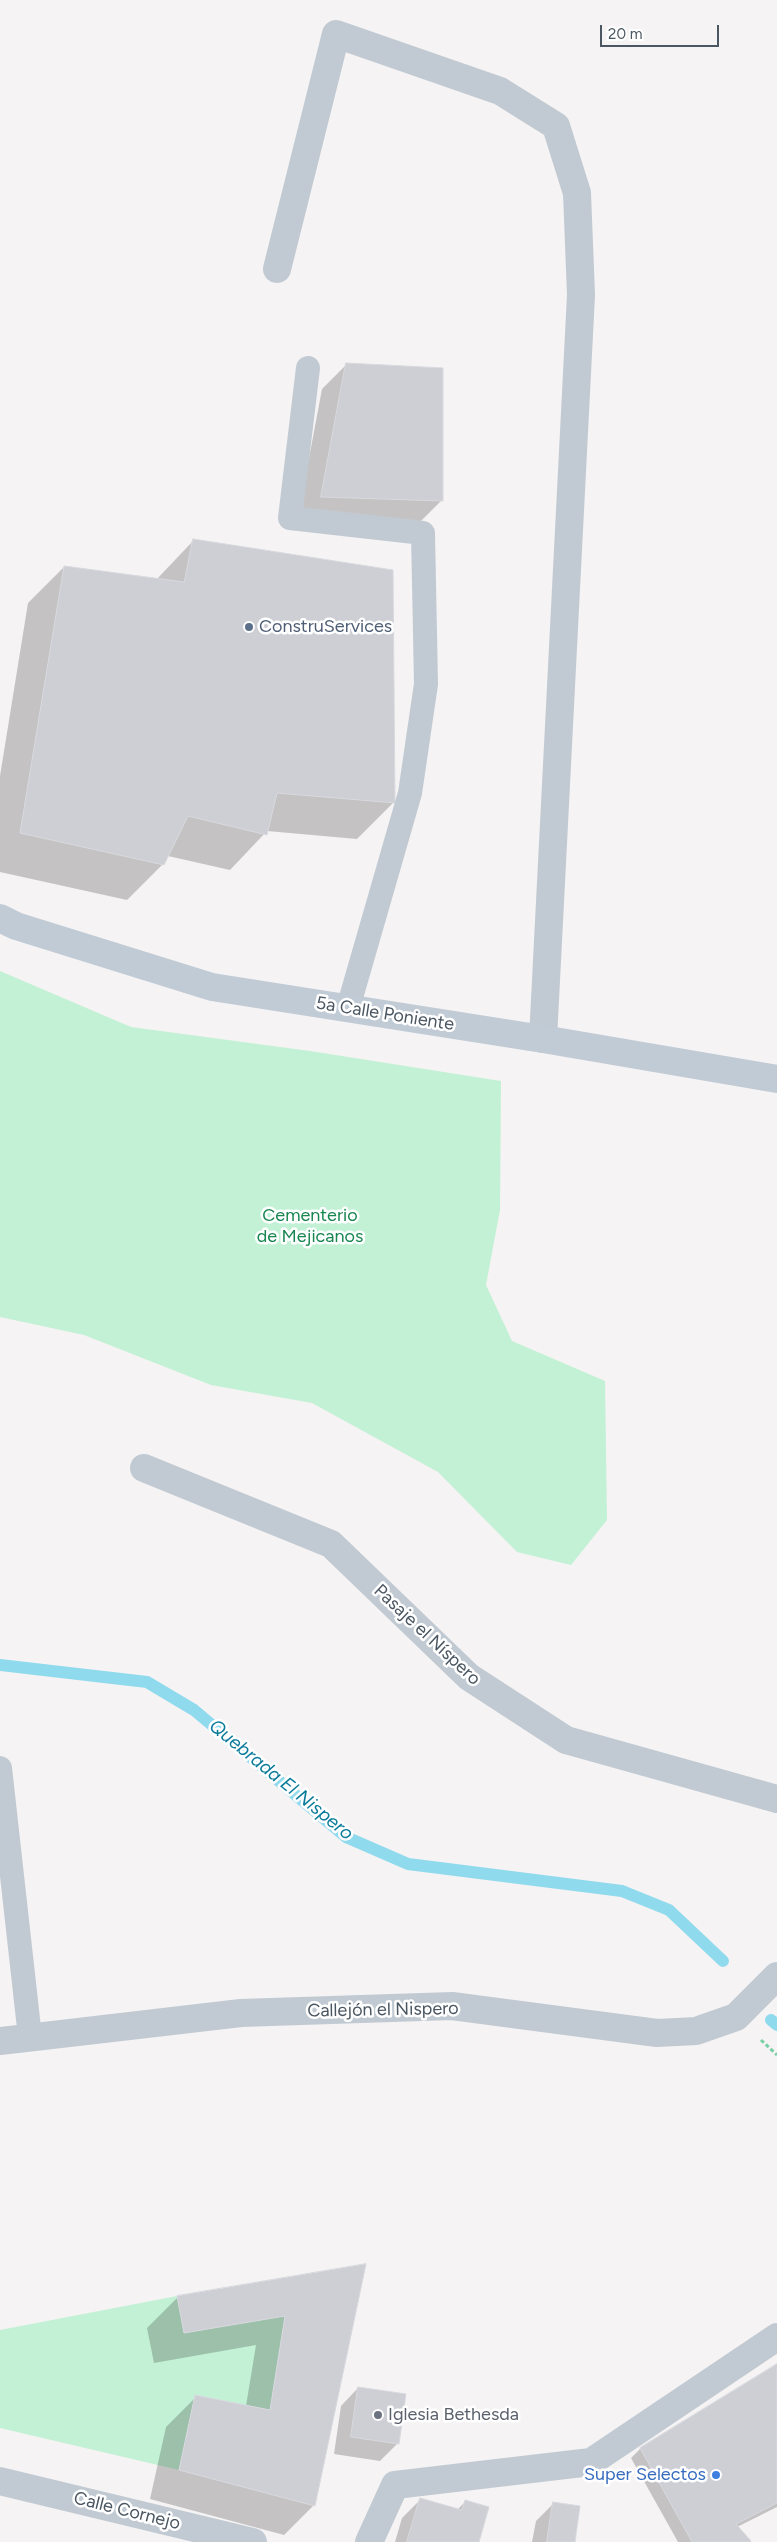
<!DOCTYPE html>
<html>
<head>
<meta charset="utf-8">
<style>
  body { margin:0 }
  #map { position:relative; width:777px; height:2542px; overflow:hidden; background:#f5f3f3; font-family:Figtree,sans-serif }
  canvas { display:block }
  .scale { position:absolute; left:600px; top:25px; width:119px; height:22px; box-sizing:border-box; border:2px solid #4a5661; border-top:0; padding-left:6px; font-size:15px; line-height:18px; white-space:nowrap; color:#4a5661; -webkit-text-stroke:4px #fff; paint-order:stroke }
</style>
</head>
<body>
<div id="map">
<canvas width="777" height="2542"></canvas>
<div class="scale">20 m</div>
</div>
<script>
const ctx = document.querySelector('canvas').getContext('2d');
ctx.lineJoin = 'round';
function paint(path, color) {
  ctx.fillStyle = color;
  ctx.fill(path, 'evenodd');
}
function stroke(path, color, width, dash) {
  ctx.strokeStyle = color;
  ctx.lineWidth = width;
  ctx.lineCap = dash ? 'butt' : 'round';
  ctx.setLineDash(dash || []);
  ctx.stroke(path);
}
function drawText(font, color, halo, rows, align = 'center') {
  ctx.font = font + ' Figtree,sans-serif';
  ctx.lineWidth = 5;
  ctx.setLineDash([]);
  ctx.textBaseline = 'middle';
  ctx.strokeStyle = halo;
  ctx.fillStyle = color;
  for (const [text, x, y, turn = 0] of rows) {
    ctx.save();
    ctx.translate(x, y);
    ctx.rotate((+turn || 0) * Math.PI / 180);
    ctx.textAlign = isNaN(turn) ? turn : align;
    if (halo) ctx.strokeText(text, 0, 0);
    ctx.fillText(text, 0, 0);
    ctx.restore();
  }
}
paint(new Path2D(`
  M 0,971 L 131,1027 L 310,1051 L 501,1081 L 500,1210 L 486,1285 L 512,1341 L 605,1381 L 607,1520 L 571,1565 L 517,1552 L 438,1472 L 312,1403 L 211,1385 L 84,1335 L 0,1317 Z
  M 177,2296 L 184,2333 L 285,2316 L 270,2410 L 195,2395 L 179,2470 L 0,2428 L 0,2330 Z`), '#c3f1d5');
paint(new Path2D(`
  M 347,364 L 442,500 L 417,525 L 297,522 L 322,389 Z
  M 193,541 L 393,803 L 357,839 L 267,831 L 230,870 L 168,856 L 163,864 L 127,900 L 0,872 L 0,776 L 28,603 L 64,567 L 156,580 Z
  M 364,2265 L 314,2505 L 284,2535 L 150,2499 L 166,2427 L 196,2397 L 246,2406 L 256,2345 L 154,2363 L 147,2328 L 177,2298 Z
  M 777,2365 L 777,2507 L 737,2527 L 748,2542 L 678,2542 L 631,2458 L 640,2449 Z
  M 358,2388 L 398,2443 L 380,2461 L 334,2454 L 341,2406 Z
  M 420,2500 L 457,2510 L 466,2501 L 478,2542 L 395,2542 L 402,2518 Z
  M 554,2503 L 574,2542 L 532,2542 L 536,2521 Z`), '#0003');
stroke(new Path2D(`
  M 0,1665 L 147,1682 L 194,1710 L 346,1837 L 408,1864 L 622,1891 L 669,1910 L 723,1961
  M 771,2020 L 777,2025`), '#90daee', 12);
const building = new Path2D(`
  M 346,363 L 443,368 L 443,501 L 321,497 Z
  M 193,539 L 393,570 L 395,803 L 277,793 L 267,835 L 188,816 L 164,865 L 20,833 L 64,566 L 184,582 Z
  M 366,2264 L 315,2506 L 179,2470 L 195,2395 L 270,2410 L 285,2316 L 184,2333 L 177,2296 Z
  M 777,2364 L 777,2503 L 736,2524 L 751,2541 L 750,2542 L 692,2542 L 640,2448 Z
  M 358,2387 L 406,2394 L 399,2444 L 351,2437 Z
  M 420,2498 L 462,2510 L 465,2500 L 489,2507 L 479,2542 L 407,2542 Z
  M 553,2502 L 580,2506 L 575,2542 L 547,2542 Z`);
paint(building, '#cdcfd5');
stroke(building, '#d7d9de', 1);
stroke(new Path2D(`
  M 761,2040 L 777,2055`), '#7ad0a6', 3, [4, 2.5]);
stroke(new Path2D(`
  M 308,368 L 290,518 L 423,533 L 426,684 L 410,793 L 348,1008
  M 0,1768 L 30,2037`), '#c1cad2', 24);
stroke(new Path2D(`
  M 277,269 L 336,34 L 500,91 L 556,126 L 577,193 L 581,295 L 543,1039
  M 144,1468 L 331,1544 L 469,1677 L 566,1740 L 777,1799
  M 0,2041 L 241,2013 L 452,2006 L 657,2033 L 696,2031 L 736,2017 L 777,1976
  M 0,2481 L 253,2542
  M 369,2542 L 395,2485 L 591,2462 L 777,2337`), '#c1cad2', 28);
stroke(new Path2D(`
  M 0,918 L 16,926 L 212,987 L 543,1039 L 777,1079`), '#c1cbd6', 28);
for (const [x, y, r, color] of [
  [249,627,5,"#5c6f8a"],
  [378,2415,5,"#6b7280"],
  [716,2475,5,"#3f7fe0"]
]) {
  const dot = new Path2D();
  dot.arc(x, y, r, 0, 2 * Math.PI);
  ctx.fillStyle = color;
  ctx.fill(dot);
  stroke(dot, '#fff', 2);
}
drawText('18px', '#4e5e75', '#fff', [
  ["ConstruServices",259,627]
], 'left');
drawText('18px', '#4a5661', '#fff', [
  ["5a Calle Poniente",385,1014,9],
  ["Pasaje el Níspero",427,1635,43],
  ["Callejón el Nispero",383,2010,-1],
  ["Calle Cornejo",127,2511,14]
]);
drawText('18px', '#17864f', '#fff', [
  ["Cementerio",310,1216],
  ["de Mejicanos",310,1237]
]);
drawText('18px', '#5b616d', '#fff', [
  ["Iglesia Bethesda",388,2415]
], 'left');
drawText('18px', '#366cbe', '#fff', [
  ["Super Selectos",706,2475]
], 'right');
drawText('italic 19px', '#0c7c9b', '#fff', [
  ["Quebrada El Nispero",281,1780,39]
]);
</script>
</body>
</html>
